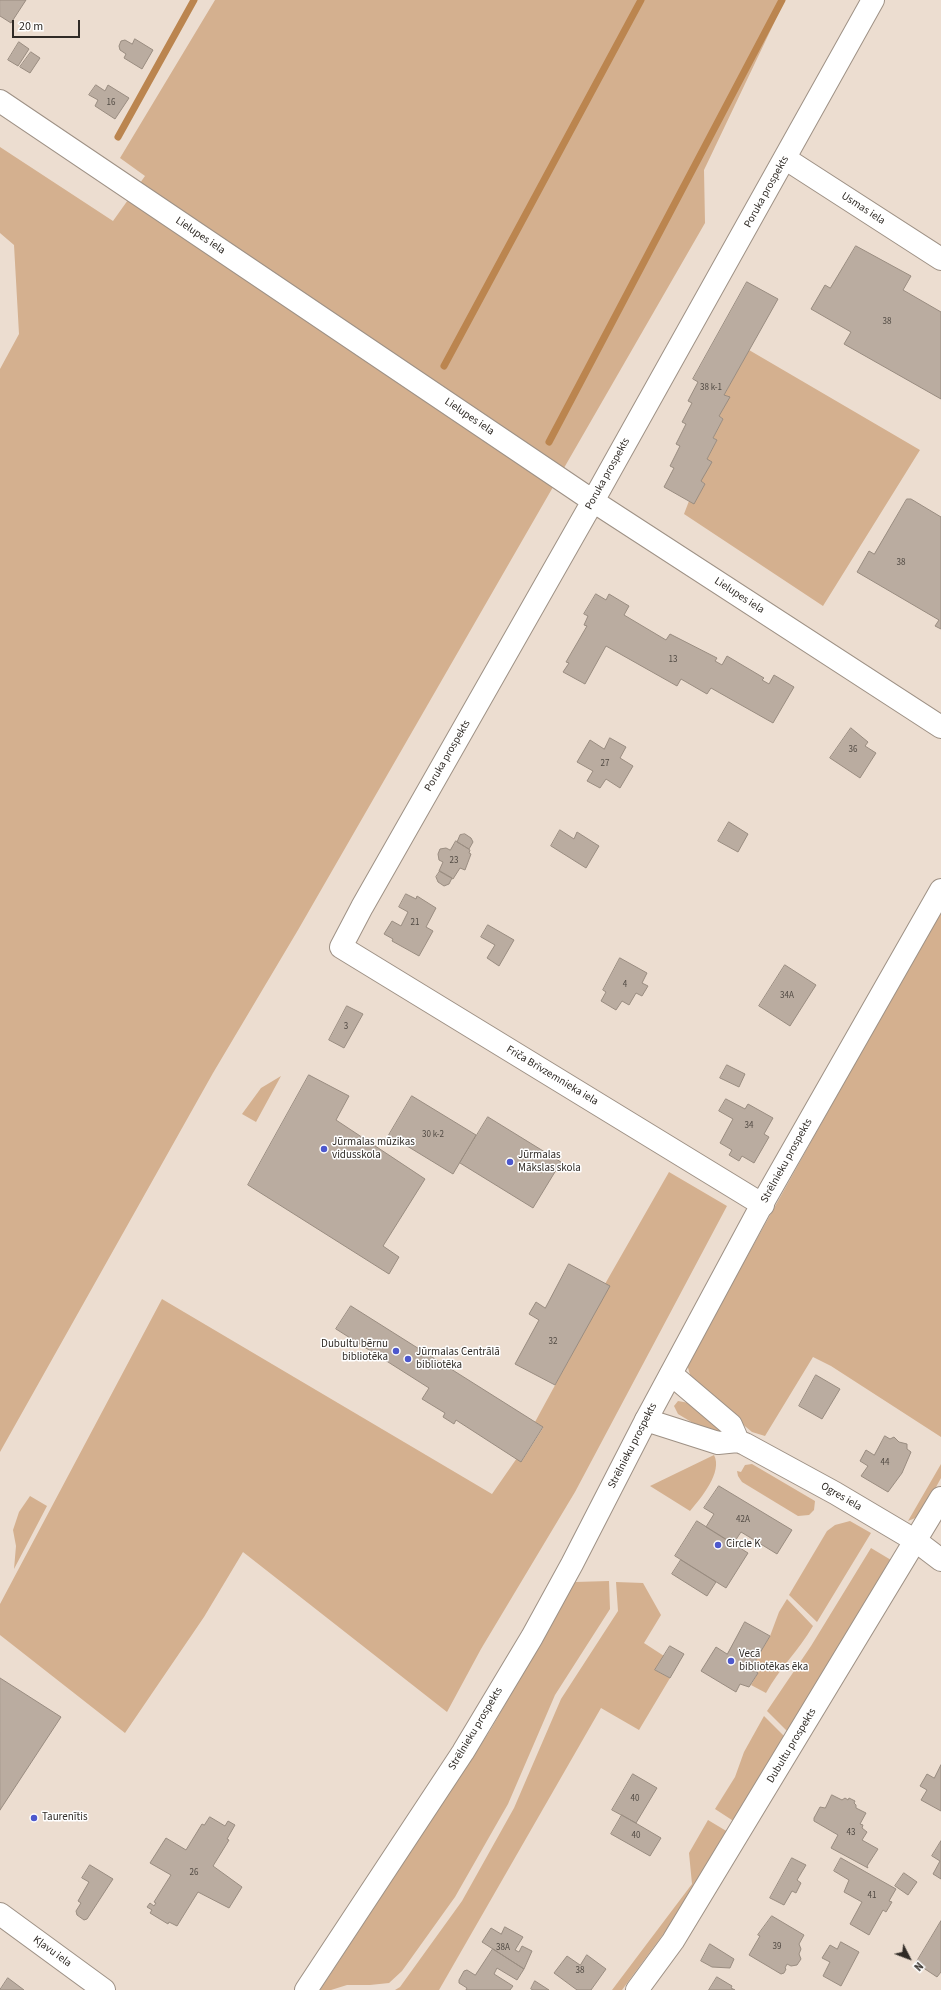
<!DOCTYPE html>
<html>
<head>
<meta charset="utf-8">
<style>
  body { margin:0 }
  #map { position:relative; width:941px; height:1990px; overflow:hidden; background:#ecddd0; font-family:"Source Sans 3",sans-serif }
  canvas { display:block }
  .north { position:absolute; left:889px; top:1938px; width:40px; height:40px; -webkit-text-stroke:3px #fff; paint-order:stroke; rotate:132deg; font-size:11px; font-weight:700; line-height:16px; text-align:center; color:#302b26 }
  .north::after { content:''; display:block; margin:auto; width:14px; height:18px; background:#302b26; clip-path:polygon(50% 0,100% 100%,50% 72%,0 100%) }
  .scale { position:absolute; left:12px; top:20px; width:68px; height:18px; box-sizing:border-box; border:2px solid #302b26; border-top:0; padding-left:5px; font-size:12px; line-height:14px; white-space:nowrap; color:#302b26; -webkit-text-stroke:3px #fff; paint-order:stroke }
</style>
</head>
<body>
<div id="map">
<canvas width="941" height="1990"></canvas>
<div class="north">N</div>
<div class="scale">20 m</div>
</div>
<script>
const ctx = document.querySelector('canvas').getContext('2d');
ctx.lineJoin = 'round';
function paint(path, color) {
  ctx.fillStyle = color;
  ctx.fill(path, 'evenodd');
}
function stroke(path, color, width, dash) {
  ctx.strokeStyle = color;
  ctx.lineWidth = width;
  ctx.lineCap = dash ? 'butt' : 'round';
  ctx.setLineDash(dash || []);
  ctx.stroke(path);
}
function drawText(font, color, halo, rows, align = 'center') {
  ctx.font = font + ' "Source Sans 3",sans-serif';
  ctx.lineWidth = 3;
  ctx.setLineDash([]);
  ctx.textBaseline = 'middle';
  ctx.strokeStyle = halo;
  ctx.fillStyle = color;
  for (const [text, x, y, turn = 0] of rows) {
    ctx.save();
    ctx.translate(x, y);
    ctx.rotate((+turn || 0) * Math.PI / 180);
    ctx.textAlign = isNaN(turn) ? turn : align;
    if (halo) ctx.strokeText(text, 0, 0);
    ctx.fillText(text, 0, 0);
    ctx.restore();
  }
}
paint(new Path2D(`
  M 215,0 L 785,0 L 704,170 L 705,223 L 298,930 L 213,1073 L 0,1452 L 0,369 L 19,334 L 14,245 L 0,233 L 0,147 L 113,221 L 145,176 L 120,158 Z
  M 749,350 L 920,450 L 823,606 L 684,514 L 689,501 L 694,503 L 705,484 L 701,481 L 707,459 L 717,440 L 713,438 L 723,419 L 719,416 L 729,397 L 724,395 Z
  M 941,909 L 941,1437 L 831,1366 L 813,1357 L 765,1436 L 752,1432 L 692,1382 L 687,1364 Z
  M 281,1076 L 256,1122 L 242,1114 L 261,1088 Z
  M 669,1172 L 727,1206 L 575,1492 L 481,1649 L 447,1712 L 243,1552 L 204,1617 L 125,1733 L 0,1635 L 0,1604 L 162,1299 L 492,1494 L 517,1458 L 522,1461 L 543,1428 L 535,1422 L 609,1286 L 605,1284 Z
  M 678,1401 L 689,1403 L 726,1429 L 718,1438 L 678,1414 L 674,1406 Z
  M 714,1455 C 723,1472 701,1498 690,1511 L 650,1486 Z
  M 752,1464 L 815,1501 L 814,1510 L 809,1515 L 798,1516 L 742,1482 L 738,1476 L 737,1471 L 741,1472 L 745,1465 Z
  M 941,1464 L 941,1478 L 920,1516 L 908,1521 Z
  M 30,1496 L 47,1506 L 14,1569 L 16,1546 L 13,1530 L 19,1512 Z
  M 850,1521 L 871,1533 L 817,1622 L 789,1595 L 827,1531 L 835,1525 Z
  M 871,1548 L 891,1560 L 788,1732 L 767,1711 L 811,1646 Z
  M 609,1581 L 610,1609 L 555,1695 L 508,1804 L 455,1897 L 402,1971 L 389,1983 L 370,1985 L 347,1985 L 331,1990 L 320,1990 L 491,1729 L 575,1582 Z
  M 616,1582 L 643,1583 L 661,1615 L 644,1643 L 664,1656 L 655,1670 L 670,1678 L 639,1730 L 601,1708 L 439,1990 L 395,1990 L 400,1987 L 462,1901 L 514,1808 L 561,1699 L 618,1611 Z
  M 787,1599 L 813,1626 C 799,1650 779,1669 766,1693 L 751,1685 L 758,1673 L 751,1668 L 770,1636 L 779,1612 Z
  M 764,1716 L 785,1737 L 735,1822 L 715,1809 L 735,1777 L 744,1752 Z
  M 708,1820 L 728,1832 L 673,1921 L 622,1990 L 612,1990 L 692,1884 L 689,1853 Z`), '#d4b08f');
stroke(new Path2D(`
  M 118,137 L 194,0
  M 444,366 L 641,0
  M 549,442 L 782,0`), '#bb854f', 7);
const building = new Path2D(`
  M 0,0 L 26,0 L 11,23 L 0,16 Z
  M 135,39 L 153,50 L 142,69 L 124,58 L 126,54 L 120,50 L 119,46 L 121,41 L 125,40 L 132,44 Z
  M 19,42 L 29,49 L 18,66 L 8,60 Z
  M 31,52 L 40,58 L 30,73 L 20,67 Z
  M 96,85 L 105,91 L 108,85 L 129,98 L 115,119 L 95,106 L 98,100 L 89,95 Z
  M 856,246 L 911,276 L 903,290 L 941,312 L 941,399 L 844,344 L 851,332 L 811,309 L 825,285 L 830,288 Z
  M 747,282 L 778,299 L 724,395 L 730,397 L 719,416 L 723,419 L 713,438 L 717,440 L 707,459 L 712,462 L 701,481 L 705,484 L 694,504 L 664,487 L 674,468 L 670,466 L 680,446 L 676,444 L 686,424 L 682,422 L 692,403 L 688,401 L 698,382 L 693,379 Z
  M 907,499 L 911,499 L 941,517 L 941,629 L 935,626 L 939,620 L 857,572 L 869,551 L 874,554 Z
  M 596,594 L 606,600 L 609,594 L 629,606 L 624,615 L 666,640 L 670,634 L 717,658 L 715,661 L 722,665 L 727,656 L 764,678 L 762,680 L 769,684 L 774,675 L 794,687 L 773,723 L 711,688 L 707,694 L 681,679 L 677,686 L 606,646 L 585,684 L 563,672 L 569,663 L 566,662 L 587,626 L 584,625 L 588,616 L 584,614 Z
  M 851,728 L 868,742 L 865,746 L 876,753 L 860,778 L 830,758 Z
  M 610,738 L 626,747 L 620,758 L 633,766 L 620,788 L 606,779 L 600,788 L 587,781 L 593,771 L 577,762 L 590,740 L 604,749 Z
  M 729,822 L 748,834 L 738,852 L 718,841 Z
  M 560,830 L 574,839 L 577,832 L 599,846 L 586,868 L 551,846 Z
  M 465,834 L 471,838 L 473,842 L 469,849 L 457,842 L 460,835 Z
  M 456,841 L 470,850 L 469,853 L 471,854 L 465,870 L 460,868 L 453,879 L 439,871 L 443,862 L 439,860 L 438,854 L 440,849 L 446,848 L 450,850 Z
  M 440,871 L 452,878 L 449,884 L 444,886 L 438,882 L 436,877 Z
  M 406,894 L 416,899 L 417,896 L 436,908 L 426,927 L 433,931 L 419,956 L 392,941 L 393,939 L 384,934 L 392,921 L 401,926 L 408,912 L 399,907 Z
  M 488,925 L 514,940 L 499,966 L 487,958 L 495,945 L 481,937 Z
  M 620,958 L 647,973 L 642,983 L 648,986 L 642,996 L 636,993 L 629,1005 L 622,1001 L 616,1010 L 601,1001 L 606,992 L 603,990 Z
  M 785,965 L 816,985 L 790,1026 L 759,1006 Z
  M 347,1006 L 363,1014 L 344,1048 L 329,1040 Z
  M 727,1065 L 745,1074 L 739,1087 L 720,1078 Z
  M 309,1075 L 349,1096 L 336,1120 L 425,1179 L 383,1246 L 399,1257 L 389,1274 L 248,1185 Z
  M 412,1096 L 476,1135 L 453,1174 L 389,1135 Z
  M 726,1099 L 745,1109 L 748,1104 L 773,1118 L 764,1134 L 769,1137 L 754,1163 L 742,1156 L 739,1161 L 729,1155 L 732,1150 L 720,1143 L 733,1119 L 719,1111 Z
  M 488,1117 L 561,1162 L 533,1208 L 460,1163 Z
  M 569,1264 L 610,1286 L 555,1385 L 515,1364 L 539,1320 L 529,1314 L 536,1302 L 545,1308 Z
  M 351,1306 L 543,1427 L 521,1462 L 456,1420 L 454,1424 L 443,1417 L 445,1413 L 422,1399 L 429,1388 L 336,1329 Z
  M 816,1375 L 840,1389 L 822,1419 L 799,1406 Z
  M 885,1436 L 890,1439 L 894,1437 L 899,1442 L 907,1444 L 907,1449 L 911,1452 L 902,1473 L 888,1492 L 861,1476 L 868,1466 L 860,1461 L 866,1450 L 874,1455 Z
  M 719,1486 L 792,1530 L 777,1554 L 741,1532 L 733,1544 L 706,1527 L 714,1514 L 704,1508 Z
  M 697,1521 L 748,1553 L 726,1588 L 675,1556 Z
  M 681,1560 L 716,1582 L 707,1596 L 672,1574 Z
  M 745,1622 L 770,1636 L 751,1668 L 758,1673 L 749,1687 L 740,1684 L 736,1692 L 701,1671 L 716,1647 L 727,1654 Z
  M 670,1646 L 684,1654 L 670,1678 L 655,1670 Z
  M 0,1678 L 61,1717 L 0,1810 Z
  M 941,1765 L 941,1811 L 921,1800 L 927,1790 L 920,1786 L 927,1774 L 934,1778 Z
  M 633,1774 L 657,1788 L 636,1823 L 612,1810 Z
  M 832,1795 L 842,1800 L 845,1798 L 848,1800 L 849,1798 L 855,1801 L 854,1803 L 856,1805 L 856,1808 L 866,1813 L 860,1824 L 863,1825 L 862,1828 L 867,1832 L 862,1840 L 878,1849 L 867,1866 L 868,1868 L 831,1848 L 838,1835 L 814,1821 L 814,1818 L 820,1807 L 825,1808 Z
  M 622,1815 L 661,1838 L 650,1856 L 611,1834 Z
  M 210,1817 L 225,1826 L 228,1821 L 235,1825 L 227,1839 L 229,1840 L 213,1866 L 242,1887 L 229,1908 L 198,1892 L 177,1926 L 169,1922 L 168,1924 L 150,1913 L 152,1910 L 147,1907 L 150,1903 L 154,1906 L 156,1903 L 154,1902 L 171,1875 L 150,1863 L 166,1838 L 186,1850 L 202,1824 L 204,1825 Z
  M 941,1841 L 941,1879 L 933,1874 L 940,1861 L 932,1856 Z
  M 792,1858 L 806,1865 L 797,1880 L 801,1883 L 796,1893 L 792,1891 L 784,1905 L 770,1898 Z
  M 841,1858 L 896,1889 L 889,1901 L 892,1902 L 886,1912 L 883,1910 L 869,1935 L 850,1924 L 862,1902 L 844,1892 L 849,1880 L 834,1871 Z
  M 90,1865 L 113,1879 L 87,1919 L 84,1920 L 77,1915 L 76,1911 L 81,1903 L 78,1901 L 89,1882 L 82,1878 Z
  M 904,1873 L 917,1882 L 908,1895 L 895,1886 Z
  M 772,1916 L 804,1935 L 799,1944 L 801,1949 L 799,1954 L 801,1959 L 797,1965 L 791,1966 L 787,1964 L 785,1968 L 786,1969 L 784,1973 L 781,1974 L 749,1955 L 760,1936 L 758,1935 Z
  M 941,1921 L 941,1972 L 937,1977 L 916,1963 Z
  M 505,1927 L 523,1937 L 515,1950 L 519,1952 L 522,1946 L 532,1951 L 524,1969 L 482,1942 L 491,1928 L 501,1934 Z
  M 841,1942 L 859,1952 L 841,1986 L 823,1976 L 830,1962 L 822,1958 L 830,1945 L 837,1949 Z
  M 710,1944 L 734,1959 L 730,1968 L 712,1967 L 701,1961 Z
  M 493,1949 L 524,1969 L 517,1980 L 497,1968 L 494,1974 L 513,1986 L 510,1990 L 466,1990 L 467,1988 L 459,1983 L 459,1980 L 464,1971 L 467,1970 L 475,1975 Z
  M 587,1955 L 606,1969 L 591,1990 L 577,1990 L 554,1973 L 567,1956 L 580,1965 Z
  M 717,1977 L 732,1986 L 731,1988 L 735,1990 L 709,1990 Z
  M 8,1978 L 24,1990 L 0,1990 Z
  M 535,1981 L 549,1990 L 533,1990 L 531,1989 Z`);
paint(building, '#baaca0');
stroke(building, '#998c80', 1);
const minor = new Path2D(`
  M 0,101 L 593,501 L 941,727
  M 786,159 L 941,259
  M 763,1205 L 341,947 L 362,907 L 593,501 L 873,0
  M 671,1374 L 731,1425 L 738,1441
  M 646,1420 L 718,1443 L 738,1441 L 745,1444 L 835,1493 L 916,1541 L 941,1560
  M 0,1914 L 104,1990`);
const major = new Path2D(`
  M 306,1990 L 463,1752 L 532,1637 L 572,1564 L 646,1420 L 766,1197 L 941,890
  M 637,1990 L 673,1941 L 941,1498`);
stroke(minor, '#9e9185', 24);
stroke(major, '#9e9185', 24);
stroke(minor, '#fff', 22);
stroke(major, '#fff', 22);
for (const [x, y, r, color] of [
  [324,1149,4,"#4d58cd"],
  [510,1162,4,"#4d58cd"],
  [396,1351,4,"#4d58cd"],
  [408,1359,4,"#4d58cd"],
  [718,1545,4,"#4d58cd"],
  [731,1661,4,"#4d58cd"],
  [34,1818,4,"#4d58cd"]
]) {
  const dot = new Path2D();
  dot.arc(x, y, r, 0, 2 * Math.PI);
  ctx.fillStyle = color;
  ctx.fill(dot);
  stroke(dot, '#fff', 1.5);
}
drawText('9px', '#524b44', null, [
  ["16",111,103],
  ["38",887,322],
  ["38 k-1",711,388],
  ["38",901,563],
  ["13",673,660],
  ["36",853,750],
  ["27",605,764],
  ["23",454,861],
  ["21",415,923],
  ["4",625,985],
  ["34A",787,996],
  ["3",346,1027],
  ["34",749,1126],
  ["30 k-2",433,1135],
  ["32",553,1342],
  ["44",885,1463],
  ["42A",743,1520],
  ["40",635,1799],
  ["43",851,1833],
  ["40",636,1836],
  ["26",194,1873],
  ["41",872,1896],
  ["39",777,1947],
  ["38A",503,1948],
  ["38",580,1971]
]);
drawText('11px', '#302b26', '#fff', [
  ["Poruka prospekts",767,192,-61],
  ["Usmas iela",863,209,33],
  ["Lielupes iela",200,236,34],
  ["Lielupes iela",469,417,34],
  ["Poruka prospekts",608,474,-61],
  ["Lielupes iela",739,596,33],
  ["Poruka prospekts",448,756,-60],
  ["Friča Brīvzemnieka iela",552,1076,31],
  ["Strēlnieku prospekts",787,1161,-61],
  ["Strēlnieku prospekts",633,1446,-63],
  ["Ogres iela",841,1497,30],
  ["Strēlnieku prospekts",476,1729,-59],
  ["Dubultu prospekts",792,1746,-59],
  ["Kļavu iela",52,1952,36]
]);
drawText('11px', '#302b26', '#fff', [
  ["Jūrmalas mūzikas",332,1143],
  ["vidusskola",332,1156],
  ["Jūrmalas",518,1156],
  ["Mākslas skola",518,1169],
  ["Dubultu bērnu",388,1345,"right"],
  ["bibliotēka",388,1358,"right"],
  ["Jūrmalas Centrālā",416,1353],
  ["bibliotēka",416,1366],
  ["Circle K",726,1545],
  ["Vecā",739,1655],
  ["bibliotēkas ēka",739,1668],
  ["Taurenītis",42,1818]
], 'left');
</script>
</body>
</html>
